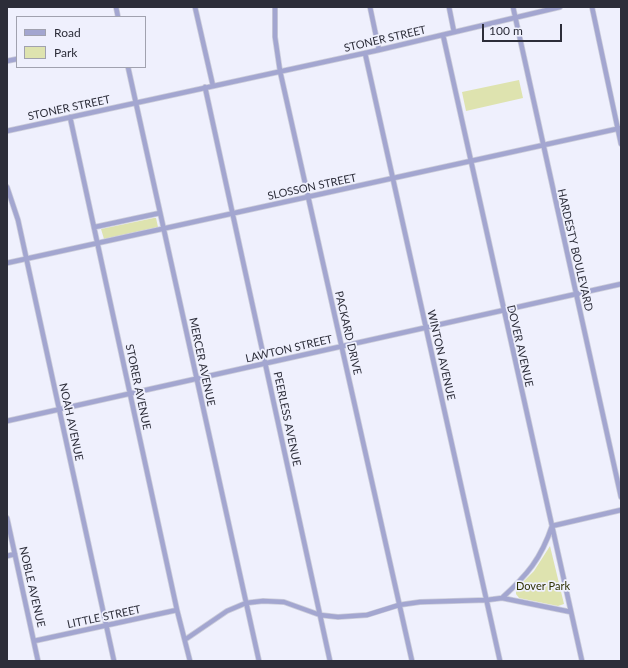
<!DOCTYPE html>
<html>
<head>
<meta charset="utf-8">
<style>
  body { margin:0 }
  #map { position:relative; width:628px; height:668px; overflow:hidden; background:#eff0fd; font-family:Lato,sans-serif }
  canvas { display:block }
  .frame { position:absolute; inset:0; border:8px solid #2c2d39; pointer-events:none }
  .legend { position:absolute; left:16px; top:16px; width:130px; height:52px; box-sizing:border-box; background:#eff0fd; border:1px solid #a1a2af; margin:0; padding:5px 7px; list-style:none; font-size:12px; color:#2c2d39 }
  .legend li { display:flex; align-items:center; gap:8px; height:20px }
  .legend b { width:20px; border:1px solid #a1a2af }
  .scale { position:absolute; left:482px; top:24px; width:80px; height:18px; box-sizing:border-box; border:2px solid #2c2d39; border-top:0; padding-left:5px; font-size:12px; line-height:14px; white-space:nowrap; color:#2c2d39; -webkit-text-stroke:3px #eff0fd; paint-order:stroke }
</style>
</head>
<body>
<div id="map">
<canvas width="628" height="668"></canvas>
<div class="frame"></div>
<ul class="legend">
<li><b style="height:5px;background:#a3a6d0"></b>Road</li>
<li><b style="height:11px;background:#dee3af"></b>Park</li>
</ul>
<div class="scale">100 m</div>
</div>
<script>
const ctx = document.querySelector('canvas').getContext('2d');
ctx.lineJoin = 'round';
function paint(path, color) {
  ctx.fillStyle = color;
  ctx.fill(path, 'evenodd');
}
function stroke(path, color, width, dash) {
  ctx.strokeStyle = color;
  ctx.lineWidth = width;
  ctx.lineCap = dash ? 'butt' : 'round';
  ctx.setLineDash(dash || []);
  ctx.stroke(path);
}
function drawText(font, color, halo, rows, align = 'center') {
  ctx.font = font + ' Lato,sans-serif';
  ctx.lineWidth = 3.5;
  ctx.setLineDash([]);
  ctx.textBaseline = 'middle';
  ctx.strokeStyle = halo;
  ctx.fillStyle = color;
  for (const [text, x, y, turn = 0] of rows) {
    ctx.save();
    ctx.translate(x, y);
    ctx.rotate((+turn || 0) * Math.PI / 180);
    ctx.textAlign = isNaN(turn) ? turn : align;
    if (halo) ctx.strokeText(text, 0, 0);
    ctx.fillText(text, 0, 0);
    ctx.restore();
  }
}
paint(new Path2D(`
  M 519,80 L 523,98 L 466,111 L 462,92 Z
  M 154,218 L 156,218 L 158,227 L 104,239 L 101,229 Z
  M 550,546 L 564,604 L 558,606 L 519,598 L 516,594 L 516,589 L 534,571 Z`), '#dee3af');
const minor = new Path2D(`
  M 116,7 L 118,17
  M 195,7 L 213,86
  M 275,7 L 275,37 L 280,71 L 412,661
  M 370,7 L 379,50
  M 449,7 L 454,32
  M 513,7 L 621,497
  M 592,7 L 621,144
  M 443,35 L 582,661
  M 365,53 L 500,661
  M 7,61 L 17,59
  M 128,67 L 259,661
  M 205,87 L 330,661
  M 70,117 L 177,610 L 190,661
  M 7,131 L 379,50 L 560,7
  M 7,187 L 18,220 L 114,661
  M 95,227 L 160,213
  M 7,263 L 621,128
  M 7,421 L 621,284
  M 7,518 L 38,661
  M 7,556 L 15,554
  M 502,598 C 527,575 541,559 552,526 L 621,510
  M 186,639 L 227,611 L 246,603 L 263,601 L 284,602 L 320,615 L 338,617 L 367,615 L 399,605 L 420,602 L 487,600 L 502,598 L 571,612
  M 34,641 L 177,610`);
stroke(minor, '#cccdda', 6);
stroke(minor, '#a3a6d0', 4.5);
drawText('11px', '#2c2d39', '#eff0fd', [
  ["STONER STREET",385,39,-13],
  ["STONER STREET",69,108,-12],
  ["SLOSSON STREET",312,187,-12],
  ["HARDESTY BOULEVARD",575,250,77],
  ["PACKARD DRIVE",348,333,77],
  ["DOVER AVENUE",520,346,77],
  ["LAWTON STREET",289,349,-13],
  ["WINTON AVENUE",441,355,77],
  ["MERCER AVENUE",202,362,78],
  ["STORER AVENUE",138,387,78],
  ["PEERLESS AVENUE",287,419,78],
  ["NOAH AVENUE",71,422,78],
  ["NOBLE AVENUE",32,587,77],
  ["LITTLE STREET",104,617,-12]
]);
drawText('11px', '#2f3205', '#eff0fd', [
  ["Dover Park",543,586]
]);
</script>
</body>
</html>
